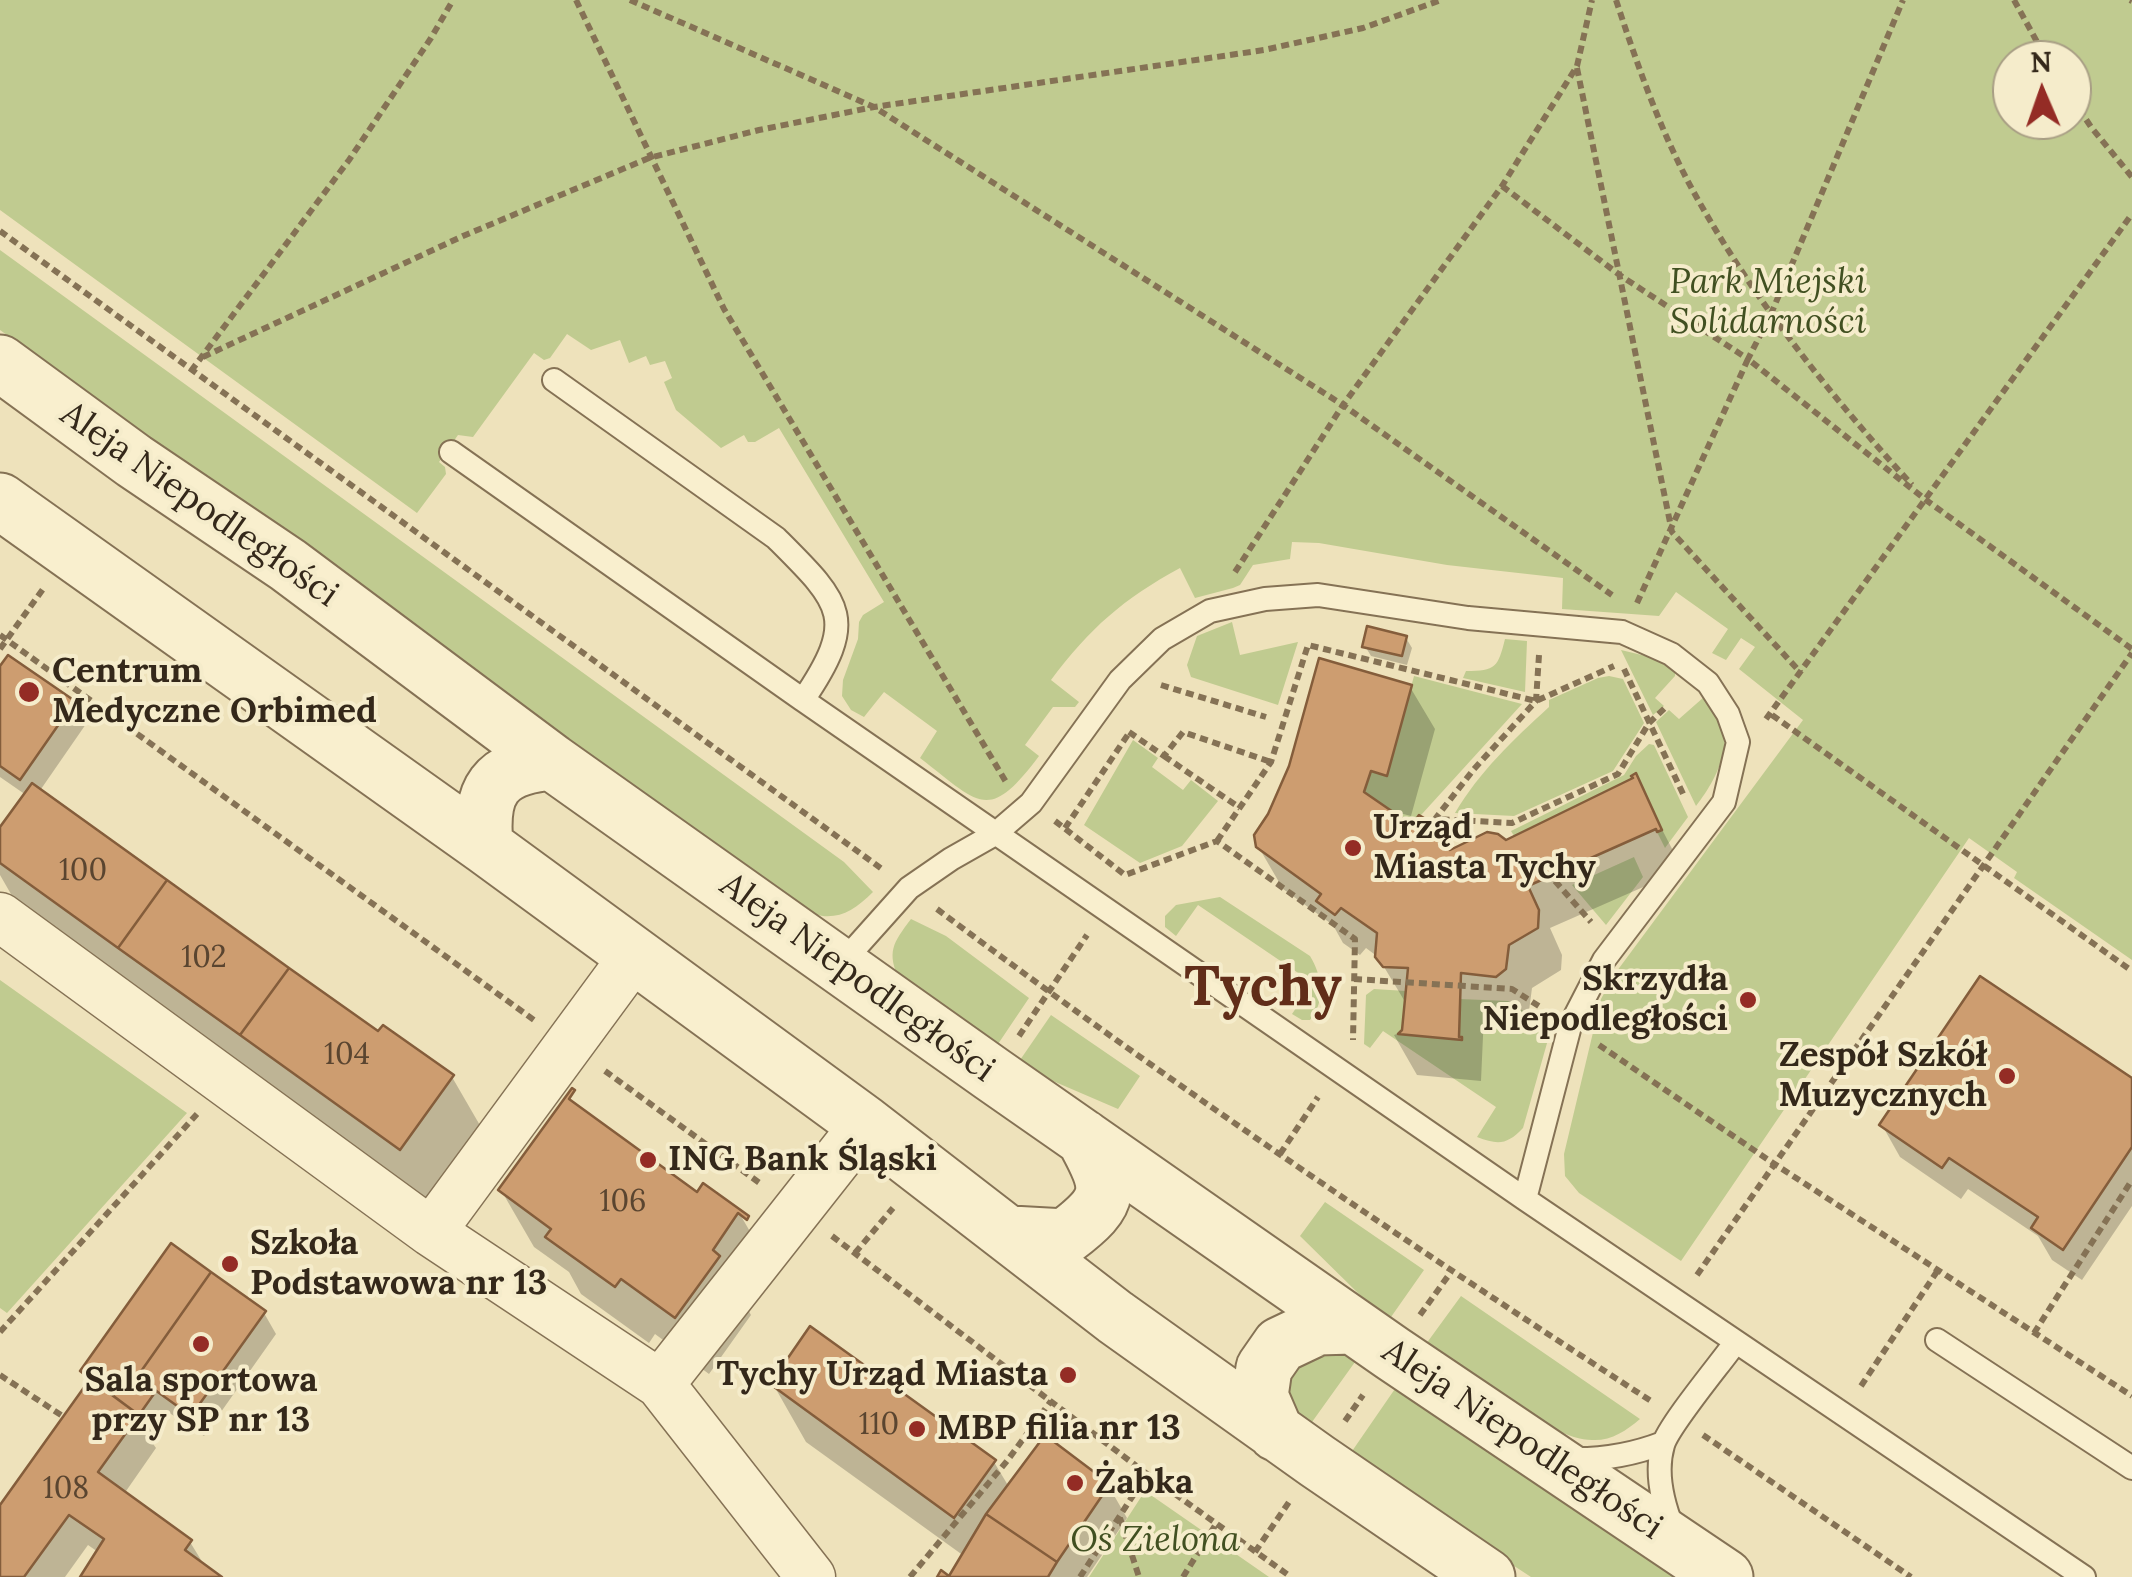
<!DOCTYPE html>
<html>
<head>
<meta charset="utf-8">
<style>
  body { margin:0 }
  #map { position:relative; width:2132px; height:1577px; overflow:hidden; background:#eee2bb; font-family:Lora,serif }
  canvas { display:block }
  .north { position:absolute; left:1992px; top:40px; width:100px; height:100px; box-sizing:border-box; background:#f5eccb; border:2px solid #a89e84; border-radius:50%; rotate:358deg; font-size:28px; font-weight:700; line-height:40px; text-align:center; color:#34281a }
  .north::after { content:''; display:block; margin:auto; width:35px; height:45px; background:#942c25; clip-path:polygon(50% 0,100% 100%,50% 72%,0 100%) }
</style>
</head>
<body>
<div id="map">
<canvas width="2132" height="1577"></canvas>
<div class="north">N</div>
</div>
<script>
const ctx = document.querySelector('canvas').getContext('2d');
ctx.lineJoin = 'round';
function paint(path, color) {
  ctx.fillStyle = color;
  ctx.fill(path, 'evenodd');
}
function stroke(path, color, width, dash) {
  ctx.strokeStyle = color;
  ctx.lineWidth = width;
  ctx.lineCap = dash ? 'butt' : 'round';
  ctx.setLineDash(dash || []);
  ctx.stroke(path);
}
function drawText(font, color, halo, rows, align = 'center') {
  ctx.font = font + ' Lora,serif';
  ctx.lineWidth = 8;
  ctx.setLineDash([]);
  ctx.textBaseline = 'middle';
  ctx.strokeStyle = halo;
  ctx.fillStyle = color;
  for (const [text, x, y, turn = 0] of rows) {
    ctx.save();
    ctx.translate(x, y);
    ctx.rotate((+turn || 0) * Math.PI / 180);
    ctx.textAlign = isNaN(turn) ? turn : align;
    if (halo) ctx.strokeText(text, 0, 0);
    ctx.fillText(text, 0, 0);
    ctx.restore();
  }
}
paint(new Path2D(`
  M 0,0 L 2132,0 L 2132,960 L 2014,878 L 2017,872 L 1969,838 L 1681,1261 L 1579,1193 L 1565,1176 L 1564,1154 L 1601,999 L 1614,975 L 1803,720 L 1739,669 L 1755,647 L 1741,638 L 1726,660 L 1712,653 L 1728,629 L 1676,592 L 1659,616 L 1562,609 L 1563,578 L 1447,565 L 1319,543 L 1292,542 L 1290,559 L 1253,565 L 1240,585 L 1233,588 L 1195,598 L 1180,568 C 1123,599 1090,628 1051,680 L 1079,702 L 1075,707 L 1053,707 L 1025,745 L 1039,756 C 988,824 980,804 920,758 L 937,731 L 884,692 L 864,717 L 851,710 L 842,696 L 843,680 L 858,639 L 859,622 L 863,615 L 884,602 L 779,428 L 755,442 L 748,442 L 744,435 L 721,448 L 676,410 L 664,382 L 672,378 L 665,361 L 650,365 L 646,356 L 629,363 L 620,340 L 591,350 L 567,334 L 550,358 L 544,360 L 534,353 L 473,437 L 458,435 L 439,462 L 445,467 L 446,474 L 417,513 L 0,210 ZM 2012,60 L 2072,60 L 2072,120 L 2012,120 Z
  M 0,250 L 844,862 L 873,892 C 850,915 832,923 801,910 L 0,330 Z
  M 1232,622 L 1240,655 L 1298,642 L 1278,705 L 1191,677 L 1187,665 L 1197,636 Z
  M 1505,639 L 1527,641 L 1525,692 L 1463,678 L 1466,671 C 1496,671 1498,667 1505,639 Z
  M 1621,650 L 1650,657 L 1675,668 L 1675,676 L 1655,698 L 1664,706 L 1653,715 Z
  M 1414,676 L 1522,704 L 1412,825 L 1364,792 L 1371,771 L 1387,775 Z
  M 1609,676 L 1623,679 L 1644,723 L 1613,771 L 1514,816 L 1455,813 C 1480,771 1513,740 1549,707 L 1549,700 L 1598,678 Z
  M 1704,697 C 1743,727 1720,776 1696,806 L 1656,722 L 1669,710 L 1679,719 Z
  M 1133,740 L 1158,758 L 1152,767 L 1183,790 L 1191,780 L 1218,801 L 1182,846 L 1140,863 L 1084,825 Z
  M 1649,744 L 1654,745 L 1688,817 L 1665,848 L 1657,832 L 1662,829 L 1636,773 L 1633,778 L 1514,836 L 1511,831 L 1624,775 L 1636,756 Z
  M 1634,857 L 1643,877 L 1606,925 L 1572,885 Z
  M 1220,897 L 1310,956 C 1322,975 1326,1002 1310,1020 L 1302,1020 L 1292,1014 L 1313,983 L 1198,905 L 1176,936 L 1165,927 L 1165,916 L 1176,905 Z
  M 911,919 L 946,936 L 1029,998 L 996,1047 L 900,981 C 886,952 893,943 911,919 Z
  M 0,980 L 187,1113 L 7,1313 L 0,1308 Z
  M 1374,989 L 1406,991 L 1402,1030 L 1399,1034 L 1461,1040 L 1459,1037 L 1460,999 L 1508,1001 L 1551,1029 L 1523,1128 C 1507,1145 1498,1145 1477,1137 L 1496,1107 L 1383,1031 L 1370,1048 L 1364,1044 L 1366,995 Z
  M 1051,1015 L 1140,1076 L 1118,1109 L 1039,1075 L 1018,1063 Z
  M 1325,1202 L 1424,1270 L 1391,1317 L 1362,1297 L 1300,1236 Z
  M 1461,1296 L 1640,1419 C 1626,1431 1611,1441 1592,1440 C 1549,1440 1464,1370 1426,1344 Z
  M 1313,1350 L 1360,1355 L 1307,1429 C 1283,1399 1280,1375 1313,1350 Z
  M 1399,1383 L 1689,1577 L 1531,1577 L 1348,1457 Z
  M 1145,1491 L 1269,1577 L 1089,1577 Z`), '#c0cb90');
paint(new Path2D(`
  M 1406,638 L 1412,648 L 1407,665 L 1371,656 L 1365,646 Z
  M 0,670 L 73,703 L 86,724 L 39,792 L 379,1035 L 452,1077 L 485,1134 L 434,1206 L 19,908 L 0,875 L 0,831 L 26,795 L 0,777 Z
  M 1410,687 L 1435,729 L 1411,816 L 1388,810 L 1413,828 L 1442,832 L 1453,851 L 1506,843 L 1636,779 L 1684,872 L 1682,870 L 1550,928 L 1562,955 L 1561,970 L 1532,988 L 1529,1011 L 1520,1018 L 1484,1014 L 1481,1081 L 1417,1075 L 1394,1035 L 1405,1031 L 1407,1005 L 1378,957 L 1366,948 L 1360,955 L 1343,943 L 1333,925 L 1283,889 L 1258,846 Z
  M 2132,1081 L 2132,1206 L 2082,1280 L 2052,1260 L 2038,1236 L 1968,1189 L 1961,1199 L 1900,1157 L 1882,1125 Z
  M 501,1190 L 698,1195 L 738,1211 L 772,1269 L 746,1306 L 751,1315 L 709,1374 L 655,1334 L 649,1343 L 581,1294 L 569,1272 L 534,1247 Z
  M 264,1313 L 276,1334 L 204,1436 L 168,1412 L 149,1438 L 156,1448 L 124,1494 L 190,1542 L 206,1568 L 218,1577 L 82,1577 L 98,1552 L 88,1545 L 65,1577 L 0,1577 L 0,1509 L 90,1384 L 83,1372 Z
  M 773,1384 L 994,1462 L 1009,1487 L 1108,1485 L 1127,1518 L 1087,1577 L 951,1577 L 964,1556 L 806,1442 Z`), '#0003');
const building = new Path2D(`
  M 1367,626 L 1407,636 L 1402,656 L 1362,647 Z
  M 8,655 L 75,701 L 20,780 L 0,766 L 0,666 Z
  M 1319,658 L 1412,685 L 1387,776 L 1371,771 L 1364,792 L 1412,825 L 1419,815 L 1444,830 L 1437,840 L 1450,850 L 1487,832 L 1498,834 L 1506,840 L 1633,778 L 1631,776 L 1636,773 L 1662,830 L 1657,832 L 1656,829 L 1528,886 L 1539,910 L 1538,928 L 1509,945 L 1506,969 L 1496,977 L 1461,973 L 1459,1037 L 1462,1037 L 1462,1040 L 1398,1034 L 1402,1030 L 1408,968 L 1383,967 L 1375,957 L 1377,933 L 1341,908 L 1335,915 L 1316,901 L 1321,894 L 1256,847 L 1254,835 L 1268,814 L 1289,766 Z
  M 32,783 L 167,880 L 118,948 L 0,863 L 0,827 Z
  M 167,880 L 289,968 L 240,1035 L 118,948 Z
  M 289,968 L 378,1031 L 383,1025 L 454,1075 L 400,1150 L 240,1035 Z
  M 1980,976 L 2132,1078 L 2132,1147 L 2063,1250 L 2031,1228 L 2038,1217 L 1949,1158 L 1942,1168 L 1879,1125 Z
  M 572,1088 L 575,1090 L 569,1099 L 697,1192 L 703,1183 L 749,1216 L 747,1220 L 738,1213 L 713,1250 L 720,1256 L 675,1318 L 621,1279 L 615,1287 L 545,1237 L 551,1229 L 498,1190 Z
  M 171,1243 L 211,1272 L 137,1377 L 156,1391 L 139,1415 L 80,1371 Z
  M 211,1272 L 266,1311 L 191,1416 L 137,1377 Z
  M 810,1326 L 996,1460 L 954,1518 L 770,1384 Z
  M 90,1379 L 139,1415 L 98,1472 L 192,1540 L 185,1550 L 222,1577 L 80,1577 L 104,1539 L 69,1515 L 24,1577 L 0,1577 L 0,1505 Z
  M 1045,1435 L 1110,1484 L 1057,1562 L 986,1514 Z
  M 986,1514 L 1057,1562 L 1048,1577 L 937,1577 L 941,1570 L 949,1576 Z`);
paint(building, '#cd9d70');
stroke(building, '#845d3b', 2.5);
const service = new Path2D(`
  M 451,452 L 803,700 C 859,618 841,603 776,538 L 554,380
  M 803,700 L 1525,1199 L 2084,1577
  M 841,964 L 909,888 L 951,859 L 995,834 L 1031,803 L 1120,680 L 1162,639 L 1210,611 L 1265,599 L 1318,595 L 1468,618 L 1622,632 L 1671,654 L 1708,683 L 1728,714 L 1738,742 L 1724,802 L 1604,960 L 1570,1026 L 1525,1199
  M 1937,1340 L 2132,1468
  M 1569,1459 C 1603,1460 1632,1455 1663,1443
  M 1673,1529 C 1663,1504 1655,1472 1663,1445 C 1669,1425 1720,1364 1735,1343`);
const minor = new Path2D(`
  M 0,917 L 431,1232 L 660,1384 L 811,1577
  M 431,1232 L 634,956
  M 660,1384 L 865,1124`);
const tertiary = new Path2D(`
  M 0,363 L 134,461 L 288,565 L 552,762 L 992,1074 L 1392,1353 L 1725,1577
  M 0,501 L 485,846 L 865,1124 L 1115,1317 L 1317,1461 L 1487,1577
  M 485,846 C 480,790 493,768 552,762
  M 1011,1234 L 1065,1237 C 1114,1200 1112,1189 1084,1138
  M 1276,1433 L 1260,1396 L 1264,1368 L 1280,1345 L 1318,1327 L 1352,1326`);
stroke(service, '#857255', 26);
stroke(minor, '#857255', 51);
stroke(tertiary, '#857255', 59);
stroke(new Path2D(`
  M 576,0 L 724,309 L 1006,782
  M 630,0 L 874,107 L 1343,405 L 1612,595
  M 1616,0 C 1638,67 1662,136 1697,198 C 1756,303 1831,396 1912,485
  M 2014,0 L 2047,60
  M 2130,0 L 2132,1
  M 1577,68 L 1672,532 L 1801,673
  M 2072,98 L 2091,127 L 2132,177
  M 1502,186 L 1621,276 L 1748,359 L 1771,314 L 1903,0
  M 0,231 L 882,869
  M 203,357 L 463,236 L 649,158 L 759,130 L 874,107 L 1264,50 L 1363,28 L 1441,0
  M 191,371 L 349,160 L 431,38 L 453,0
  M 1235,572 L 1343,405 L 1502,186 L 1577,66 L 1592,0
  M 1637,603 L 1748,359 L 1926,500 L 2132,649
  M 0,635 L 534,1020
  M 0,649 L 43,589
  M 1539,655 L 1536,701 L 1474,769 L 1435,819 L 1512,823 L 1618,774 L 1649,723 L 1666,707
  M 1624,669 L 1685,798
  M 1161,685 L 1266,717
  M 1772,715 L 2132,971
  M 1766,719 L 2132,214
  M 1129,732 L 1164,756 L 1183,732 L 1271,762
  M 1164,756 L 1240,808
  M 1055,821 L 1125,875 L 1217,841 L 1355,939 L 1353,1040
  M 1065,828 L 1129,733
  M 1217,841 L 1271,762 L 1308,645 L 1536,701 L 1614,666
  M 1555,881 L 1591,922
  M 937,909 C 1168,1082 1408,1244 1651,1401
  M 1354,979 L 1512,989 L 1542,1008
  M 1019,1036 L 1087,935
  M 1599,1045 L 1773,1163 L 2132,1396
  M 605,1071 L 761,1184
  M 1280,1154 L 1318,1097
  M 832,1236 L 1147,1474 L 1291,1577
  M 855,1253 L 893,1208
  M 1697,1275 L 2132,653
  M 1420,1315 L 1451,1272
  M 0,1332 L 197,1114
  M 2034,1333 L 2132,1180
  M 0,1375 L 64,1417
  M 1861,1386 L 1938,1270
  M 1345,1421 L 1363,1395
  M 1703,1435 L 1911,1577
  M 1120,1518 L 1139,1577
  M 1255,1552 L 1289,1502
  M 910,1577 L 1007,1461 L 1051,1401
  M 1080,1577 L 1147,1474
  M 1183,1577 L 1216,1524`), '#857255', 6, [8, 5]);
stroke(service, '#f9efce', 22);
stroke(minor, '#f9efce', 48);
stroke(tertiary, '#f9efce', 55);
for (const [x, y, r, color] of [
  [29,692,12,"#942c25"],
  [1353,848,10,"#942c25"],
  [1748,1000,10,"#942c25"],
  [2007,1076,10,"#942c25"],
  [648,1160,10,"#942c25"],
  [230,1264,10,"#942c25"],
  [201,1344,10,"#942c25"],
  [1068,1375,10,"#942c25"],
  [917,1429,10,"#942c25"],
  [1075,1483,10,"#942c25"]
]) {
  const dot = new Path2D();
  dot.arc(x, y, r, 0, 2 * Math.PI);
  ctx.fillStyle = color;
  ctx.fill(dot);
  stroke(dot, '#f5eccb', 4);
}
drawText('30px', '#5a4530', null, [
  ["100",83,871],
  ["102",204,958],
  ["104",347,1055],
  ["106",623,1202],
  ["110",879,1425],
  ["108",66,1489]
]);
drawText('italic 35px', '#415021', '#f5eccb', [
  ["Park Miejski",1768,283],
  ["Solidarności",1768,323],
  ["Oś Zielona",1155,1541]
]);
drawText('35px', '#34281a', '#f5eccb', [
  ["Aleja Niepodległości",199,505,35],
  ["Aleja Niepodległości",857,978,36],
  ["Aleja Niepodległości",1522,1440,34]
]);
drawText('bold 35px', '#34281a', '#f5eccb', [
  ["Centrum",52,672],
  ["Medyczne Orbimed",52,712],
  ["Urząd",1373,828],
  ["Miasta Tychy",1373,868],
  ["Skrzydła",1728,980,"right"],
  ["Niepodległości",1728,1020,"right"],
  ["Zespół Szkół",1987,1056,"right"],
  ["Muzycznych",1987,1096,"right"],
  ["ING Bank Śląski",668,1160],
  ["Szkoła",250,1244],
  ["Podstawowa nr 13",250,1284],
  ["Tychy Urząd Miasta",1048,1375,"right"],
  ["Sala sportowa",201,1381,"center"],
  ["przy SP nr 13",201,1421,"center"],
  ["MBP filia nr 13",937,1429],
  ["Żabka",1095,1483]
], 'left');
drawText('bold 55px', '#612d19', '#f5eccb', [
  ["Tychy",1263,989]
]);
</script>
</body>
</html>
